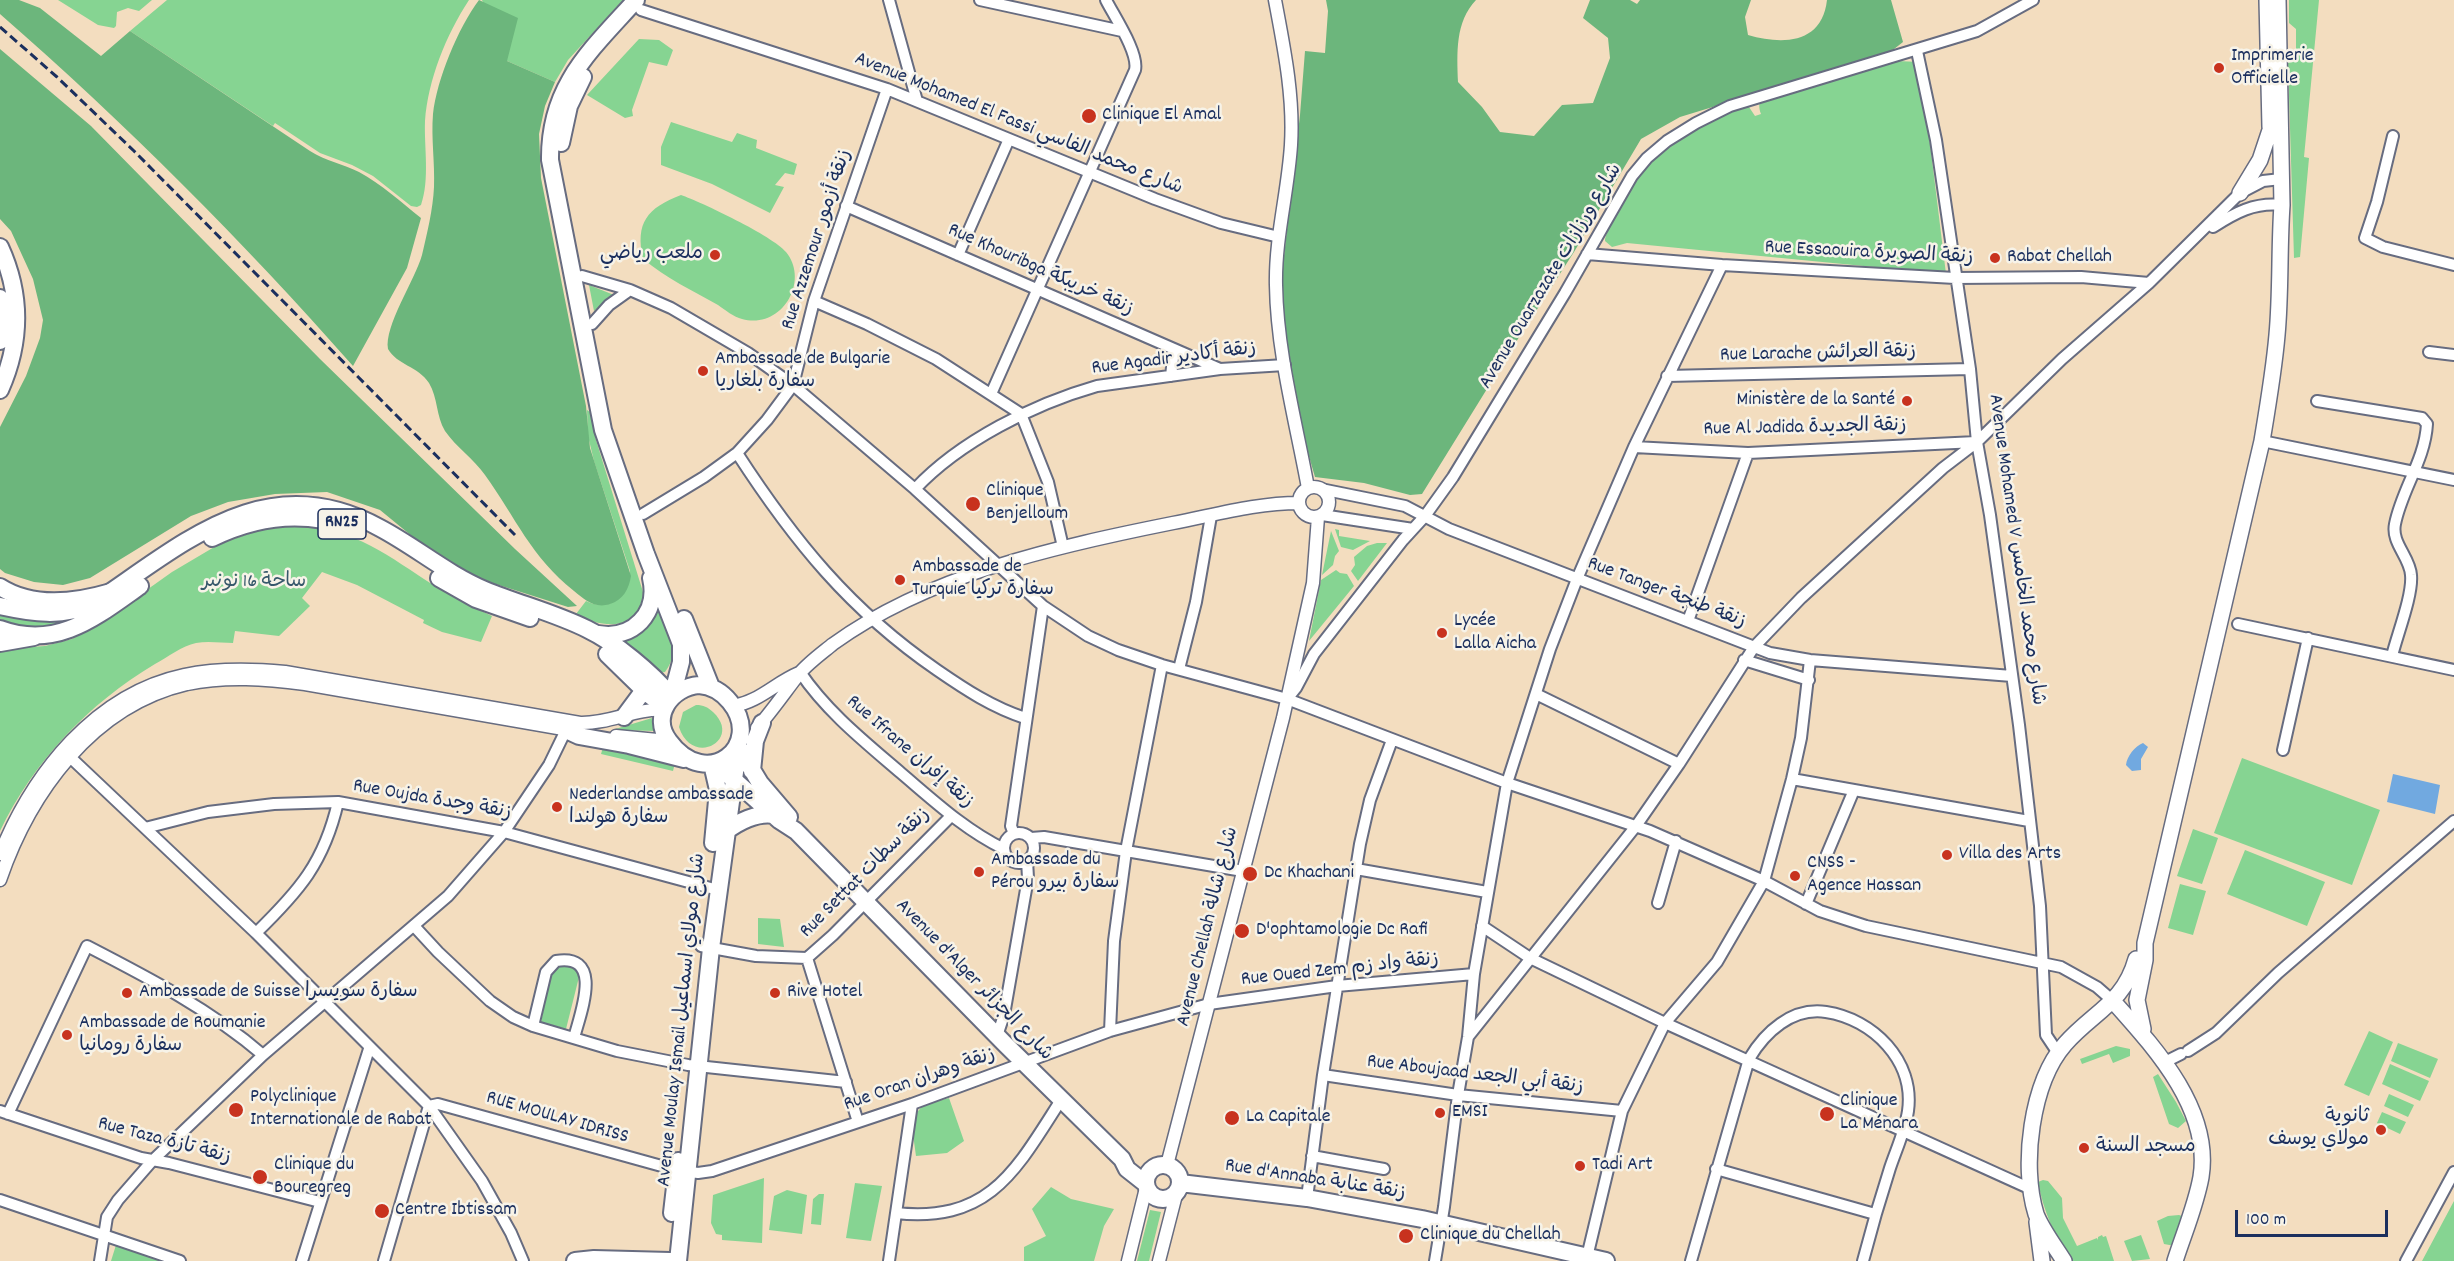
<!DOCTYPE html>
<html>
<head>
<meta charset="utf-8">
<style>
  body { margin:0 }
  #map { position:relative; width:2454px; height:1261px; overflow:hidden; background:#f3ddbf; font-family:Dekko,sans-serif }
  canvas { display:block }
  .scale { position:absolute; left:2235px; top:1210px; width:153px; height:27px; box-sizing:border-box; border:3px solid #1b2f5e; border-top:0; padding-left:8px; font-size:18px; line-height:21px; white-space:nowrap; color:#1b2f5e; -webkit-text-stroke:4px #f7f3e8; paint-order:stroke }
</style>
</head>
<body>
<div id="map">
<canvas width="2454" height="1261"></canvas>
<div class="scale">100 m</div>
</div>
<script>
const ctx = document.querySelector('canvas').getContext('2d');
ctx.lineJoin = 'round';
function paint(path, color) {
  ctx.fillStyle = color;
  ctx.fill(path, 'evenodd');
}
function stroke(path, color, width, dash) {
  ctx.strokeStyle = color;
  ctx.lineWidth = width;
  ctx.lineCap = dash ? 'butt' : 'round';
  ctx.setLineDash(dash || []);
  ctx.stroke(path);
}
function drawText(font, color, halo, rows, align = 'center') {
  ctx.font = font + ' Dekko,"Playpen Sans Arabic",sans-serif';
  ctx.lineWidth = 5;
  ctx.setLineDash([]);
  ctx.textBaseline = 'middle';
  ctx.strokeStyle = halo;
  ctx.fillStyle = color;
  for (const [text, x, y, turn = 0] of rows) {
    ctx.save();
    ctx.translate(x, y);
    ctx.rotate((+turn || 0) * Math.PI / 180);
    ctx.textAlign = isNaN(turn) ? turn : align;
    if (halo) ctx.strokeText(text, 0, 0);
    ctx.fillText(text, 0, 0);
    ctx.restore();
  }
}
paint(new Path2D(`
  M 58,0 L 152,0 L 139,11 L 128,8 L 117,12 L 116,26 L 114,28 L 98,25 Z
  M 167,0 L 469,0 C 446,35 428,80 425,121 C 424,148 430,179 421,205 L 417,207 L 411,206 L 373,176 L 352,165 L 320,153 L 275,123 L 273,126 L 130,31 Z
  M 482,0 L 623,0 L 568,60 L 555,82 L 507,61 Z
  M 2289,0 L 2319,0 L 2304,157 L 2309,158 L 2300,257 L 2294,258 L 2288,63 L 2296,59 L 2296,29 L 2289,23 Z
  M 639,39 L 659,40 L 673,50 L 667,66 L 649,62 L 632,110 L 633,116 L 625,118 L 587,95 Z
  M 1897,61 L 1920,62 L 1946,274 L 1627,243 L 1612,247 L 1605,241 C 1606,225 1647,154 1661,145 C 1687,129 1718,118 1745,104 L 1749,107 L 1755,116 L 1761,114 C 1756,100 1763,96 1775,89 Z
  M 671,122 L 732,142 L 737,133 L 757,140 L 756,148 L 797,164 L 794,175 L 785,173 L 775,185 L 784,187 L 770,213 L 712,184 L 661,165 L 661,147 Z
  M 681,195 C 701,202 773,236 786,252 C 810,281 782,330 742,319 C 734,317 725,310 718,305 C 693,291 666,278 643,259 C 635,223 647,208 681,195 Z
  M 589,285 L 614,295 L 594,311 Z
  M 587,410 L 590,412 L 596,440 L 643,592 C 640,632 603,629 576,614 L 586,601 C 611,613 630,595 630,571 L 594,461 L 588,436 Z
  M 298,525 C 356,529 388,556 435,586 C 453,597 472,607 492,616 L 481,642 L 442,632 L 423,623 L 424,620 L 357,585 L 322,572 L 302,598 L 310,606 L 279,636 L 235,631 L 233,643 C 222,643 208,641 196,643 C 182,646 168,657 155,664 C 88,704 34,761 0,831 L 0,649 L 45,646 L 72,639 L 96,626 L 172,572 L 221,543 L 266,528 Z
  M 1335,529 L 1339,530 L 1339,536 L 1370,541 L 1353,550 L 1341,547 Z
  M 1331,531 L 1339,551 L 1335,556 L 1333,565 L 1322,575 Z
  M 1377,543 L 1387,543 L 1358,581 L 1351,571 L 1355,565 L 1354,557 L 1367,546 Z
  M 1336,570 L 1340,573 L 1347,574 L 1354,586 L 1309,641 L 1321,580 Z
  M 658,607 C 668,628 682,651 665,672 L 659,673 L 617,640 L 648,626 Z
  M 0,614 C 28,621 43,623 71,618 L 71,621 C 47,628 25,630 0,621 Z
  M 696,705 C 704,705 707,707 713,712 C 743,740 692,768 679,727 L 683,712 Z
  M 652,718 L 656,731 L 612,730 Z
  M 604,744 L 675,763 L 673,771 L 601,754 Z
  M 2242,758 L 2380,810 L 2352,885 L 2214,833 Z
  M 2193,829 L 2218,838 L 2202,884 L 2177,876 Z
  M 2245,850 L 2325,882 L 2307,926 L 2227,894 Z
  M 2180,884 L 2206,891 L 2193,935 L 2168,928 Z
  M 758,918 L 780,919 L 784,947 L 758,944 Z
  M 559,965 L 575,967 L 579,977 L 566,1029 L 541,1022 L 552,969 Z
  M 2369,1031 L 2393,1042 L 2369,1096 L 2344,1085 Z
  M 2398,1043 L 2438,1059 L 2430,1078 L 2391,1061 Z
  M 2116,1046 L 2130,1049 L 2130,1056 L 2113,1063 L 2109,1054 L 2082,1064 L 2080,1059 Z
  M 2390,1064 L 2429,1081 L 2420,1101 L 2382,1084 Z
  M 2158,1074 L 2176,1102 L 2186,1121 L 2178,1128 L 2169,1124 L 2153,1077 Z
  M 2389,1094 L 2414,1105 L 2408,1117 L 2384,1106 Z
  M 949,1098 L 964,1141 L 947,1153 L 916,1156 L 911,1120 L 923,1105 Z
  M 2382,1112 L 2406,1122 L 2400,1134 L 2377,1123 Z
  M 764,1178 L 762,1243 L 722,1240 L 722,1235 L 716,1234 L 711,1223 L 713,1195 Z
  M 2043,1180 L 2048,1181 L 2062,1198 L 2063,1218 L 2077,1246 L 2097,1238 L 2098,1240 L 2098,1237 L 2102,1235 L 2103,1237 L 2106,1236 L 2114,1261 L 2069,1261 C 2054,1233 2044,1213 2038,1182 Z
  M 855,1183 L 882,1186 L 871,1241 L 846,1238 Z
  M 1051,1187 L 1071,1199 L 1114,1209 L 1104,1226 L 1094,1261 L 1024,1261 L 1024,1247 L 1046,1236 L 1032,1209 Z
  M 787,1190 L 807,1195 L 802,1234 L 769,1230 L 774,1196 Z
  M 819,1194 L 824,1194 L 821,1225 L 811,1224 L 813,1199 Z
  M 2454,1201 L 2454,1261 L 2422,1261 Z
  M 1150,1210 L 1161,1212 L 1149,1261 L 1137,1261 Z
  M 2179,1215 L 2185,1217 L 2175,1246 L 2164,1244 L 2157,1221 L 2168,1216 Z
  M 2141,1235 L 2150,1259 L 2132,1261 L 2124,1241 Z
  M 116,1245 L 165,1261 L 111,1261 Z`), '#86d492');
paint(new Path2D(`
  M 0,0 L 19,0 L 40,8 L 101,56 L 130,31 L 310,151 C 326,161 343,164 359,172 C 381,184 401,202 421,218 L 407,268 L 353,366 C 243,241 126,124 0,14 Z
  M 479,0 L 518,18 L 507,61 L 555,82 L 545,106 L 539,134 L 541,178 L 586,406 L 590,448 L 631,576 C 629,589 623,600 610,604 C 595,609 585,600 574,591 C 531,557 516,518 485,475 C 474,459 456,447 445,431 C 436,416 438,398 429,383 C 418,366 397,365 388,349 C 384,326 415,280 422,255 C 427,234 433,209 434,187 C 435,163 431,138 433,114 C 437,79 458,28 479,0 Z
  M 1326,0 L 1476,0 C 1455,22 1457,53 1458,82 L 1482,107 L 1500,132 L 1534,136 L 1562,105 L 1593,103 L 1610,58 L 1608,38 L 1583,18 L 1590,0 L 1630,0 L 1637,4 L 1640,0 L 1751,0 L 1745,17 L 1748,35 C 1783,45 1822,44 1827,0 L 1891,0 L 1903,42 L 1889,53 L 1680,117 L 1641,139 L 1574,252 L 1516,342 L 1422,494 L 1410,495 L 1364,483 L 1315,477 L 1306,446 L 1285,334 L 1280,291 L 1300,115 L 1305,51 L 1325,53 L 1328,11 Z
  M 0,49 L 91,126 L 320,359 L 515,549 L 577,606 L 568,607 L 483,580 L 435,555 L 380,510 L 327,492 L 275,494 L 228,502 L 191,516 L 90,578 L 63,585 L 34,582 L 5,573 L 0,569 L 0,427 L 26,376 L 40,338 L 43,320 L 33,279 L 11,231 L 0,219 Z`), '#6cb67c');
paint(new Path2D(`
  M 2143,743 L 2148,747 L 2141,759 L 2141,770 L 2132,771 L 2126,765 C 2127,756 2135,746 2143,743 Z
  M 2393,774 L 2440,785 L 2435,814 L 2387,802 Z`), '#71a9e0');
const minor = new Path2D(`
  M 889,0 L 917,101
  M 980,0 L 1122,31
  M 641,10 L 887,89 L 1155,199 L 1221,223 L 1279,237
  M 1917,51 L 1936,140 L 1970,369 L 1977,442 L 1990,515 L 2019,725 L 2040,906 L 2046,1035 L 2058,1053
  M 2393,136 L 2377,202 L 2365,238 L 2383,247 L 2454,265
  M 846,206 L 1220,369
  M 2213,227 C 2235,213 2254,202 2282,205
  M 1587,254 L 1722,265 L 1955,278 L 2081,277 L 2149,283
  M 958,255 L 1009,139
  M 582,276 L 630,290 L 671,308 L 748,353 L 793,385 L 915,489 L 1043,606 L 1088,636 L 1118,650 L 1162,665 L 1287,699 L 1507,783 L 1650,831 L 1764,881 L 1820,911 L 1866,926 L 2061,967 L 2097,987 L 2113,1001
  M 814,301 L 867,324 L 936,359 L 1021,414 L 1048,482 L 1063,547
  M 592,324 L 609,305 L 630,290
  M 2429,352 L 2454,355
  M 1171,376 L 1174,349
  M 1667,376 L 1970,369
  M 991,394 L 1135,70 C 1139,53 1114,16 1106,0
  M 2317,401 L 2422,418 L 2427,424 C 2425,460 2402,489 2395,524 C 2391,543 2410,557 2411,575 C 2413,595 2397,635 2392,656
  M 2262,441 L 2454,480
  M 1634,447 L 1748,453 L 1976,442
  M 737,453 C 794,541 850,610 937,670 C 966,690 992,707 1025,718
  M 915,489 C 960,441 1034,404 1097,386 L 1220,369 L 1285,365
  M 1321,489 L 1405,506 L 1449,529 L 1770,653 L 1810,660 L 2012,676
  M 643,514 L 704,477 L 737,453 L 767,420 L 793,385 L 814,301 L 887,89
  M 1322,515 L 1413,529
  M 1688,621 L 1748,453
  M 2238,624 L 2454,670
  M 1744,660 L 1809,680
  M 1179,669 L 1196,602 L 1211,516
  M 800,672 C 827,712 865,742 901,773 C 934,801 965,830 1004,849
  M 1536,694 L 1679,764
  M 1288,698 L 1296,688 L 1314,654 L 1403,540 L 1425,516 L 1453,477 L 1565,293 L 1632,176 L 1647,158 L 1667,141 L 1696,123 L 1730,106 L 1977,31 L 2033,0
  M 2283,750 L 2308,638
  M 70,757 L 256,933 L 429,1106 L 482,1181 L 511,1233 L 523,1261
  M 1792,779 L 2029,821
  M 145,828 L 208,812 L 274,804 L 338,802 L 504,832 L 718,890
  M1004 848a15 15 0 1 1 30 0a15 15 0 1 1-30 0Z
  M 1014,834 L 1011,826 L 1043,606
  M 1031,838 L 1044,837 L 1243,871
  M 1356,869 L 1487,892
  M 1658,903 L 1676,841
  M 1806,904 L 1854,790
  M 414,926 L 438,952 L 490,1001 L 513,1017 L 533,1026 L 617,1051 L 688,1065 L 846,1082
  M 1482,926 L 1530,958 L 1665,1023 L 2031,1189
  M 256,933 C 299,891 324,863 338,802
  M 701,946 L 756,956 L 807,958
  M 807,958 L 833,935 L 951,816
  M 807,958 L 858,1122
  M 533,1026 L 546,972 L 556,961 C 605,953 580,1014 574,1038
  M 1110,1031 L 1114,941 L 1126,851 L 1162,665
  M 997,1036 L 1004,1015 L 1028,878 L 1027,860
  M 1468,1037 L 1636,826 L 1679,764 L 1754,647 L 1801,598 L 1943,468 L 1977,442 L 2062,359 L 2149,283 L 2240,193 L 2263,181 L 2281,179
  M 2188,1051 L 2216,1033 L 2278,973 L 2454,821
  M 2163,1063 L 2181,1054
  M 1323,1075 L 1458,1095 L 1622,1111
  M 0,1111 L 141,1158 L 169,1163 L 320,1202
  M 8,1114 L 87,946 C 149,978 211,1010 263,1055
  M 1312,1156 L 1384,1169
  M 1716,1169 L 1875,1214
  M 1307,1198 L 1323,1075 L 1360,844 L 1370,800 L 1392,740
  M 0,1200 L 180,1261
  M 896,1213 C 990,1223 1016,1170 1061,1100
  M 1587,1257 L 1622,1111 L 1665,1023 L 1717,962 L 1764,881 L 1792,779 L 1801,738 L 1810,660
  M 100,1261 L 107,1217 L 118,1200 L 152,1161 L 263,1055 L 448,896 L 504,832 L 549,765 L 566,730
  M 302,1261 L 369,1049
  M 384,1261 L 429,1106 L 438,1104 L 676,1170 L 698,1173 L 712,1171 L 912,1104 L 1110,1031 L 1209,1004 L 1337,986 L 1474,974
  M 889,1261 L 912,1104
  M 1435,1261 L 1444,1207 L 1458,1095 L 1468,1037 L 1474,974 L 1507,783 L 1550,649 L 1577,579 L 1634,447 L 1722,265
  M 1691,1261 L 1749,1059 C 1765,1032 1792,1007 1826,1012 C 1873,1019 1915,1061 1908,1111 C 1905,1131 1896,1150 1890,1168 C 1880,1199 1871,1230 1863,1261
  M 2406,1261 L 2454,1172`);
const tertiary = new Path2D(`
  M 1275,0 C 1284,48 1294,96 1291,145 C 1288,192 1275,238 1276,285 C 1277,353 1296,422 1308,488
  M1299 502a15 15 0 1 1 30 0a15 15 0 1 1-30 0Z
  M 733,706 C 759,702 775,683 799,673
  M 757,728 C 772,711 785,692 799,674 C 808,663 822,653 833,644 C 930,574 1058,546 1173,523 C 1215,515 1256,503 1299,503
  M 616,736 L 668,741
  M 0,854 C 33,773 95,694 184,675 C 218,668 252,669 285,672 L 580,723 C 610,724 635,708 664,710
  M 0,880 C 30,793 92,706 187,684 C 226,676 266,679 305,684 L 575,731
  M 1167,1165 L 1283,718 L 1313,583 L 1318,517
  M 1128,1261 L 1146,1188
  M 1159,1261 L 1177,1191`);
const secondary = new Path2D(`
  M 2267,0 L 2270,127
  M 2240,193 L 2260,160 L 2270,130
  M 2113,1001 C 2154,1047 2212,1109 2201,1177 C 2196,1205 2184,1233 2175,1261
  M 2142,1033 L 2143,1029 L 2137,1000 L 2145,960 L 2145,943 L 2262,441 C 2268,405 2274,370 2277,335 C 2281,292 2279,248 2282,205 L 2278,0
  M 2037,1222 L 2042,1261
  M 2064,1261 C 2056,1248 2041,1228 2036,1214 C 2021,1166 2031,1083 2065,1044 C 2093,1012 2124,1003 2136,959`);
const primary = new Path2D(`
  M 636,0 C 590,51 549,86 550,160 L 603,430 L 646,554 L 681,644 L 681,662 L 672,696
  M 561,143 L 569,106 L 583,77
  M 212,538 C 247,521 285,513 323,520
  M 439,578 L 476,599 L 530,618
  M 0,606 C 32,613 62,618 93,604 C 183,544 266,465 380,528 C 416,547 447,574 485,590 C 519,604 555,613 587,629 C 616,643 651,672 672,697
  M 684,619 L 711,687
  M 0,629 C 57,650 96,617 140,586
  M 598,634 C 633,640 659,613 651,578
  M 607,654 L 648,694 L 665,707
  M 699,685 C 713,686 722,692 730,702 C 765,745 707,793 669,741 C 650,716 672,687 699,685 Z
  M 624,717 L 644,690
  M 566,730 L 579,736 L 629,745 L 684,759
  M 737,745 L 760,783 L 789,817
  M 715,763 L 779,820 L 796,831 L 1006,1045 L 1122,1159 L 1127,1169 L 1146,1184
  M 712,764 L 718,790 L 713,843
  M 752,771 L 755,741 L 762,723
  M 725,832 C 738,822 757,812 774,815
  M1146 1182a17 17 0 1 1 34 0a17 17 0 1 1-34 0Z
  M 1180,1183 L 1307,1198 L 1422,1219 L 1606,1261
  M 672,1213 L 678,1161
  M 575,1261 L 594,1259 L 670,1261
  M 678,1261 L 711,948 L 736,765 L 735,749`);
const trunk = new Path2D(`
  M 0,247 C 22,295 21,343 0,390
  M 0,298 L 2,323 L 0,341
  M 0,587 C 33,608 74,603 111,592
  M 0,643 L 34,637`);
stroke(minor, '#676c80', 14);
stroke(tertiary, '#676c80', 15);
stroke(secondary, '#676c80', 18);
stroke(primary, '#676c80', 20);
stroke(trunk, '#676c80', 20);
stroke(minor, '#fff', 10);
stroke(tertiary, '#fff', 12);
stroke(secondary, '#fff', 15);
stroke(primary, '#fff', 16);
stroke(trunk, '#fff', 16);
stroke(new Path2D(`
  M 0,27 L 57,77 L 134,151 L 515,535`), '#1b2f5e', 3, [9, 4.5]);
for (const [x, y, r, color] of [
  [2219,68,6,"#c8321e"],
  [1089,116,8,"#c8321e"],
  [715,255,6,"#c8321e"],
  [1995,258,6,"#c8321e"],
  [703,371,6,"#c8321e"],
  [1907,401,6,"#c8321e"],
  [973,504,8,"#c8321e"],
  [900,580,6,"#c8321e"],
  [1442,633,6,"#c8321e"],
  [557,807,6,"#c8321e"],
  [1947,855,6,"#c8321e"],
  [979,872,6,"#c8321e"],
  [1250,874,8,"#c8321e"],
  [1795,876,6,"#c8321e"],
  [1242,931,8,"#c8321e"],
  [127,993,6,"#c8321e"],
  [775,993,6,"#c8321e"],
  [67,1035,6,"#c8321e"],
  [236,1110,8,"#c8321e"],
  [1440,1113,6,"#c8321e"],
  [1827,1114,8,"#c8321e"],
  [1232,1118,8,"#c8321e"],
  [2381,1130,6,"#c8321e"],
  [2084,1148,6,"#c8321e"],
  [1580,1166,6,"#c8321e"],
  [260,1177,8,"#c8321e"],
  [382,1211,8,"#c8321e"],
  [1406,1236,8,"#c8321e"]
]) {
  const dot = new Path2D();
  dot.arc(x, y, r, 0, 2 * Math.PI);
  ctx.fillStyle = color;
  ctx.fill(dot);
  stroke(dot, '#f7f3e8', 2);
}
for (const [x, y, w] of [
  [342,524,48]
]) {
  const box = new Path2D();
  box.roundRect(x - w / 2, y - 15, w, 30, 4.5);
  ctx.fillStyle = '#f7f3e8';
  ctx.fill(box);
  stroke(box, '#1b2f5e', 1.5);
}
drawText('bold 18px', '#1b2f5e', null, [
  ["RN25",342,524]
]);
drawText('20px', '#1b2f5e', '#f7f3e8', [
  ["Imprimerie",2231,57],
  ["Officielle",2231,80],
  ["Clinique El Amal",1102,116],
  ["ملعب رياضي",703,255,"right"],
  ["Rabat Chellah",2007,258],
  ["Ambassade de Bulgarie",715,360],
  ["سفارة بلغاريا",715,383],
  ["Ministère de la Santé",1895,401,"right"],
  ["Clinique",986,492],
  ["Benjelloum",986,515],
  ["Ambassade de",912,568],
  ["Turquie سفارة تركيا",912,591],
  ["Lycée",1454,622],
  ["Lalla Aicha",1454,645],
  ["Nederlandse ambassade",569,796],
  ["سفارة هولندا",569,819],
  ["Villa des Arts",1959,855],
  ["Ambassade du",991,861],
  ["Pérou سفارة بيرو",991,884],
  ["CNSS -",1807,864],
  ["Agence Hassan",1807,887],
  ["Dc Khachani",1264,874],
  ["D'ophtamologie Dc Rafi",1256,931],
  ["Ambassade de Suisse سفارة سويسرا",139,993],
  ["Rive Hotel",787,993],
  ["Ambassade de Roumanie",79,1024],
  ["سفارة رومانيا",79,1047],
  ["Polyclinique",250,1098],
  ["Internationale de Rabat",250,1121],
  ["Clinique",1840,1102],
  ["La Ménara",1840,1125],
  ["EMSI",1452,1113],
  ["La Capitale",1246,1118],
  ["ثانوية",2369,1118,"right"],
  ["مولاي يوسف",2369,1141,"right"],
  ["مسجد السنة",2096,1148],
  ["Clinique du",274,1166],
  ["Bouregreg",274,1189],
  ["Tadi Art",1592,1166],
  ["Centre Ibtissam",395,1211],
  ["Clinique du Chellah",1420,1236]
], 'left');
drawText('20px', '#1b2f5e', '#f7f3e8', [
  ["Avenue Mohamed El Fassi شارع محمد الفاسي",1018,125,22],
  ["Rue Azzemour زنقة أزمور",818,240,-72],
  ["Rue Essaouira زنقة الصويرة",1869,254,3],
  ["Rue Khouribga زنقة خريبكة",1040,271,24],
  ["Avenue Ouarzazate شارع ورزازات",1552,277,-59],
  ["Rue Larache زنقة العرائش",1818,355,-1],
  ["Rue Agadir زنقة أكادير",1174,360,-7],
  ["Rue Al Jadida زنقة الجديدة",1805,429,-1],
  ["Avenue Mohamed V شارع محمد الخامس",2015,550,82],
  ["Rue Tanger زنقة طنجة",1666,594,21],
  ["Rue Ifrane زنقة إفران",909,753,41],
  ["Rue Oujda زنقة وجدة",432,801,10],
  ["Rue Settat زنقة سطات",866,874,-45],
  ["Avenue Chellah شارع شالة",1209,927,-76],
  ["Rue Oued Zem زنقة واد زم",1340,971,-6],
  ["Avenue d'Alger شارع الجزائر",973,981,46],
  ["Avenue Moulay Ismail شارع مولاي اسماعيل",683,1020,-84],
  ["Rue Aboujaad زنقة أبي الجعد",1475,1076,7],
  ["Rue Oran زنقة وهران",920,1081,-19],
  ["RUE MOULAY IDRISS",557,1119,16],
  ["Rue Taza زنقة تازة",164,1142,15],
  ["Rue d'Annaba زنقة عنابة",1315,1181,9]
]);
drawText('20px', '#36586b', '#f7f3e8', [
  ["ساحة 16 نونبر",254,583]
]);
</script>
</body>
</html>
